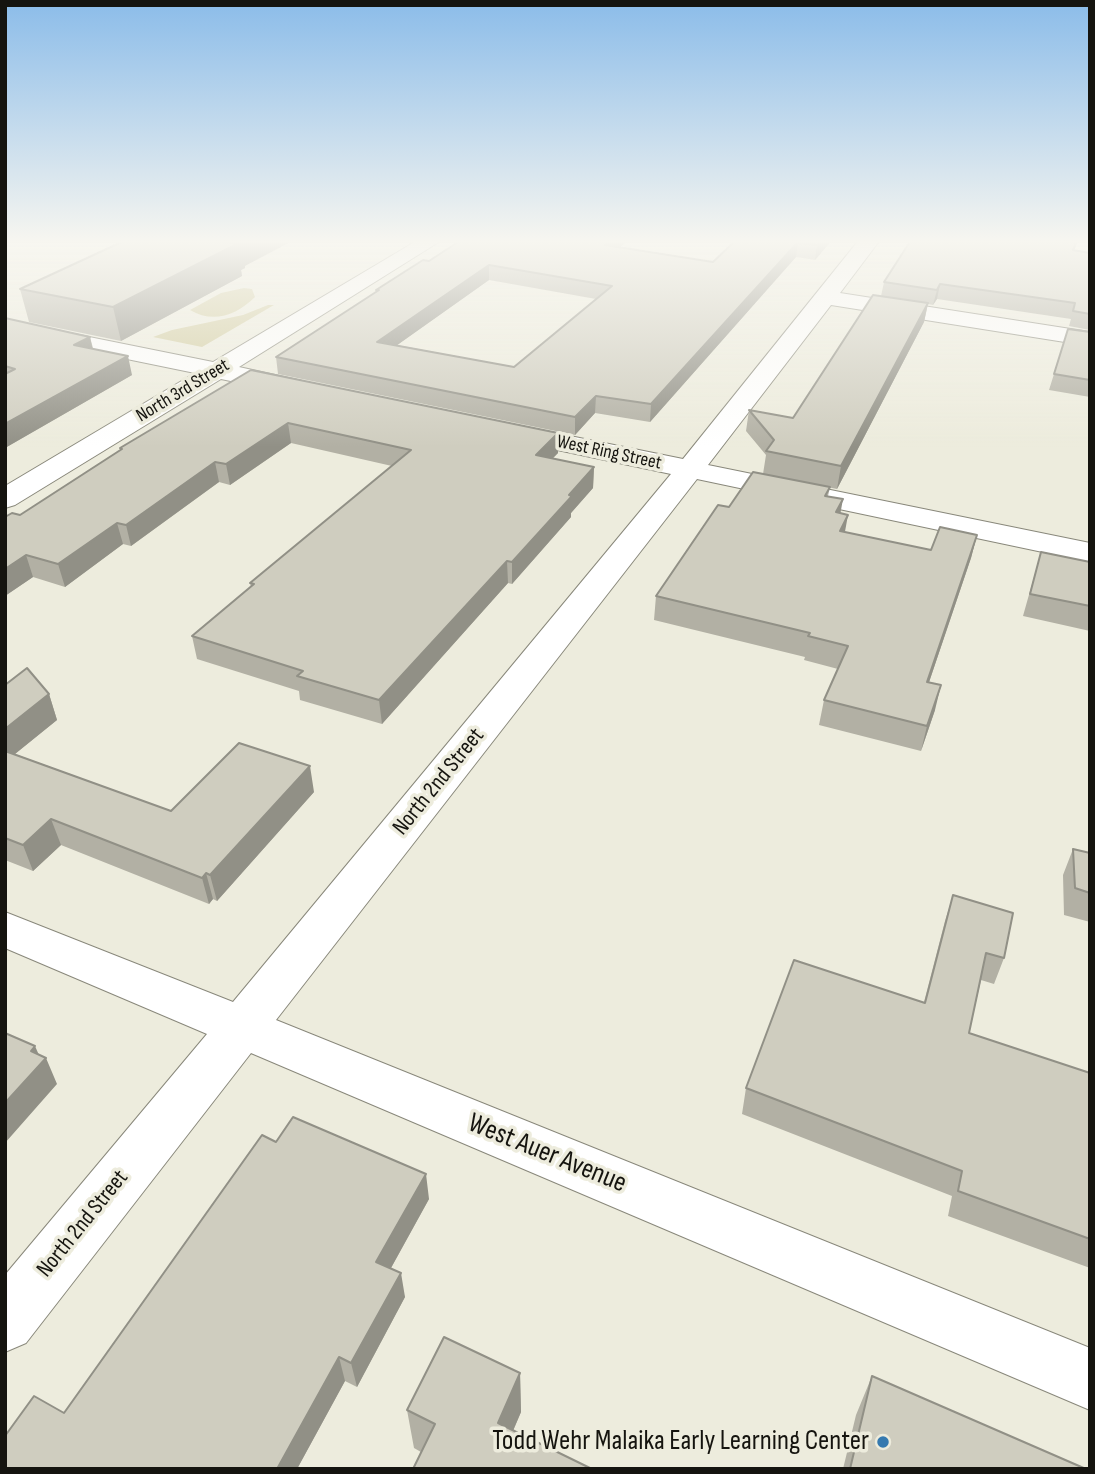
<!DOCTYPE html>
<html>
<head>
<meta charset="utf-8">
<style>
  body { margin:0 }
  #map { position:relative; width:1095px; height:1474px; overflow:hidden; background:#edecdd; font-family:"Sofia Sans Condensed",sans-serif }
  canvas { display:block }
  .frame { position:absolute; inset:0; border:7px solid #15140f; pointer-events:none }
</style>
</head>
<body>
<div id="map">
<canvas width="1095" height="1474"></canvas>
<div class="frame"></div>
</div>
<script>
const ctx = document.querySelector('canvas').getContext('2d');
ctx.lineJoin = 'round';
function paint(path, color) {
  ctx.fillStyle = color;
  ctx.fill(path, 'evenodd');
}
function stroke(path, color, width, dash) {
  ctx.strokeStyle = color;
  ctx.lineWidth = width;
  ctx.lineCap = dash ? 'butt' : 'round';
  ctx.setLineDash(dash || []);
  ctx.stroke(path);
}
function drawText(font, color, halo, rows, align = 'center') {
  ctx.font = font + ' "Sofia Sans Condensed",sans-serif';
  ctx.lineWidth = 7;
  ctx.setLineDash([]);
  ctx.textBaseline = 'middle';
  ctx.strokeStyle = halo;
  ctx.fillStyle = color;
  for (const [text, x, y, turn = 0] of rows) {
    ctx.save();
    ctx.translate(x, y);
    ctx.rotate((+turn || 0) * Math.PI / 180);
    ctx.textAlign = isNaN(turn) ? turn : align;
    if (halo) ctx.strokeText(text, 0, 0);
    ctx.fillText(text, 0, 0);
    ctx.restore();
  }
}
paint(new Path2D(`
  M 244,288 L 252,289 L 255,297 C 237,315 213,324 190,310 L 221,293 Z
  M 268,305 L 274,305 L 202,347 L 153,337 L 172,330 L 243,315 Z`), '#d1cb9e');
const minor = new Path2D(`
  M 418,240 L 442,240 L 239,367 L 302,381 L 306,386 L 302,391 L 293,394 L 221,379 L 15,505 L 5,508 L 5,486 L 195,373 L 5,334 L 5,320 L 213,362 Z
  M 859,240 L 880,240 L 840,293 L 1090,332 L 1090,346 L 831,305 L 708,465 L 1090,543 L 1090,562 L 697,479 L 276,1020 L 1090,1348 L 1090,1410 L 251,1053 L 26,1343 L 5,1352 L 5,1275 L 207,1034 L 5,948 L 5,912 L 233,1002 L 671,474 L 496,437 L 493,431 L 496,425 L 506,423 L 683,459 Z`);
stroke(minor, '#89887b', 2);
paint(minor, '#fff');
paint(new Path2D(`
  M 461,240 L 629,240 L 620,247 L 713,262 L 736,240 L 832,240 L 815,260 L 796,257 L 650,422 L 595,413 L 575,435 L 278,374 L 276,357 L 376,292 L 376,290 L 429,261 ZM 489,280 L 596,299 L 514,367 L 397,345 Z
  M 911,240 L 1078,240 L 1074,251 L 1090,253 L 1090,330 L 1069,326 L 1071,319 L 937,299 L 933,305 L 928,304 L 924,322 L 837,489 L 763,474 L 766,455 L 746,431 L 749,410 L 793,418 L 881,296 L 884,282 Z
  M 245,266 L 245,268 L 241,270 L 242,276 L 121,341 L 29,322 L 20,289 Z
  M 5,318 L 90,337 L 93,348 L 132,375 L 5,448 Z
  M 1068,329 L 1090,332 L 1090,397 L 1049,390 Z
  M 251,370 L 558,453 L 552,458 L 594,467 L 593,488 L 571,513 L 571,517 L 512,584 L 508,583 L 382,724 L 300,700 L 299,691 L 197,659 L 192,636 L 251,587 L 250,583 L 392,466 L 291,443 L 230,485 L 219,482 L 131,546 L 123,544 L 65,587 L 33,577 L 5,596 L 20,515 L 120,450 L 120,448 Z
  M 830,487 L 828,496 L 840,513 L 845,532 L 931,550 L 977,535 L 971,558 L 929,682 L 935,710 L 921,751 L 819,725 L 824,700 L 838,669 L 804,660 L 805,657 L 654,620 L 656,596 L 729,507 Z
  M 1041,552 L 1090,562 L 1090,631 L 1023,616 Z
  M 5,685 L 49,694 L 57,720 L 15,754 L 171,811 L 314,792 L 217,901 L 213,899 L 209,904 L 61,845 L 33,871 L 5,860 Z
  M 1073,849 L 1090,853 L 1090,922 L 1064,915 L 1063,875 Z
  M 953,895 L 1004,958 L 994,984 L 981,980 L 969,1033 L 1090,1073 L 1090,1268 L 948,1216 L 952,1196 L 742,1114 L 746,1088 L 924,1002 L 945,921 Z
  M 276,1142 L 429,1199 L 391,1268 L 405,1297 L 357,1387 L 345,1381 L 297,1469 L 5,1469 L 64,1413 Z
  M 520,1373 L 521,1412 L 513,1431 L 421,1452 L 414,1448 L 407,1410 Z
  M 872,1376 L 1086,1469 L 843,1469 L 856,1415 Z`), '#b2b0a4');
paint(new Path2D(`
  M 232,240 L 294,240 L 245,266 L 245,268 L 241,270 L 242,276 L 121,341 L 113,307 Z
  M 610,240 L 629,240 L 604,259 L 605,245 Z
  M 821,240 L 832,240 L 815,260 L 817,245 Z
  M 798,242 L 796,257 L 650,422 L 651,404 Z
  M 489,265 L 489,280 L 379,358 L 377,342 Z
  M 940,284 L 937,299 L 933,305 L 937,290 Z
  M 928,303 L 924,322 L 837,489 L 841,466 Z
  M 90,337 L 94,356 L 74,345 Z
  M 128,356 L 132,375 L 5,448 L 5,424 Z
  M 596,396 L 595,413 L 575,435 L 575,417 Z
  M 288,423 L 291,443 L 230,485 L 226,464 Z
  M 558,433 L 558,453 L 536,476 L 536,455 Z
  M 215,462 L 219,482 L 131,546 L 126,525 Z
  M 594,467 L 593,488 L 571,513 L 571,517 L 512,584 L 512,562 Z
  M 843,499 L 839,521 L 836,512 Z
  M 848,515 L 844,537 L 840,531 Z
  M 117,523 L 123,544 L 65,587 L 58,564 Z
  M 977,535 L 971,558 L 921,706 L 927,682 Z
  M 26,555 L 33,577 L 5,596 L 5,569 Z
  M 507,561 L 508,583 L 382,724 L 379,700 Z
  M 941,685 L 935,710 L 921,751 L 927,726 Z
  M 49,694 L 57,720 L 5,762 L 5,729 Z
  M 310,766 L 314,792 L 217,901 L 210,875 Z
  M 51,819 L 61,845 L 33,871 L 23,845 Z
  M 206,873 L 213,899 L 209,904 L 202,878 Z
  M 35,1046 L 42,1062 L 46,1058 L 57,1084 L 5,1143 L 5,1103 L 31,1051 Z
  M 426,1174 L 429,1199 L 381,1286 L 376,1262 Z
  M 401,1273 L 405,1297 L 357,1387 L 351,1363 Z
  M 339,1357 L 345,1381 L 297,1469 L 277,1469 Z
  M 520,1373 L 521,1412 L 500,1461 L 498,1423 Z`), '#919086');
const building = new Path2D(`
  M 126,240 L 232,240 L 229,242 L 237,244 L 113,307 L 20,289 Z
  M 461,240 L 610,240 L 605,245 L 713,262 L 736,240 L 821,240 L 817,245 L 798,242 L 651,404 L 596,396 L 575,417 L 276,357 L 379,290 L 376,290 L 423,260 L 429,261 ZM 489,265 L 612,286 L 514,367 L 377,342 Z
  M 911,240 L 1077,240 L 1073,250 L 1090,253 L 1090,314 L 1073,311 L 1075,303 L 940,284 L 937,290 L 884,282 Z
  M 873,295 L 928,303 L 841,466 L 766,451 L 774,440 L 749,410 L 793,418 Z
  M 5,318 L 90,337 L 74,345 L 128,356 L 5,424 L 5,374 L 15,369 L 5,366 Z
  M 1068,329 L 1090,332 L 1090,380 L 1054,374 Z
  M 251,370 L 558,433 L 536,455 L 594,467 L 569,495 L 572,496 L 512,562 L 507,561 L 379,700 L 297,676 L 303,671 L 192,636 L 254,584 L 250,583 L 411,450 L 288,423 L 226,464 L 215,462 L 126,525 L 117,523 L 58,564 L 26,555 L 5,569 L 5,517 L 12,513 L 20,515 L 122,449 L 120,448 Z
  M 753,472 L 830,487 L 825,496 L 843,499 L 836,512 L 848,515 L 840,531 L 931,550 L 940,527 L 977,535 L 927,682 L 941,685 L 927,726 L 824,700 L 848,646 L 808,636 L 810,633 L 656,596 L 718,505 L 729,507 Z
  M 1041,552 L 1090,562 L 1090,606 L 1030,594 Z
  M 27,668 L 49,694 L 5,729 L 5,685 Z
  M 239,743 L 310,766 L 210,875 L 206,873 L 202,878 L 51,819 L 23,845 L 5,838 L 5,751 L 171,811 Z
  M 1073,849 L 1090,853 L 1090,893 L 1075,888 Z
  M 953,895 L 1013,913 L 1004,958 L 986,953 L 969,1033 L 1090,1073 L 1090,1239 L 958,1191 L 962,1171 L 746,1088 L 794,960 L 925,1003 Z
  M 5,1033 L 35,1046 L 31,1051 L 46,1058 L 5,1103 Z
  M 293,1117 L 426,1174 L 376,1262 L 401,1273 L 351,1363 L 339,1357 L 277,1469 L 5,1469 L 5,1436 L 34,1396 L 64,1413 L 262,1135 L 276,1142 Z
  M 444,1337 L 520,1373 L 498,1423 L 592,1469 L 413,1469 L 435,1424 L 407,1410 Z
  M 872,1376 L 1086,1469 L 850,1469 Z`);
paint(building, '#cfcdbf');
stroke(building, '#919086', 2);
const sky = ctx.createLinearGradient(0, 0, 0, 447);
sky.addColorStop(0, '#8bbce9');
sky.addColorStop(0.54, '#f7f6f0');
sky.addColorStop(1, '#f7f6f000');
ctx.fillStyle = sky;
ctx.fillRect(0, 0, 1095, 447);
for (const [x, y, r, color] of [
  [883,1442,7,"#3579af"]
]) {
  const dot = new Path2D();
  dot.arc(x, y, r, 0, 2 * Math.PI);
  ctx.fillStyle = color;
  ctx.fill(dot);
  stroke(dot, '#edecdd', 2.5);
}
drawText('19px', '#15140f', '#edecdd', [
  ["North 3rd Street",183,391,-31],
  ["West Ring Street",609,453,12]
]);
drawText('23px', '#15140f', '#edecdd', [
  ["North 2nd Street",439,782,-51],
  ["North 2nd Street",83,1224,-51]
]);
drawText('28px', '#15140f', '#edecdd', [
  ["West Auer Avenue",547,1154,22]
]);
drawText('28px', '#15140f', '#edecdd', [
  ["Todd Wehr Malaika Early Learning Center",869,1442]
], 'right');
</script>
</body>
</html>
